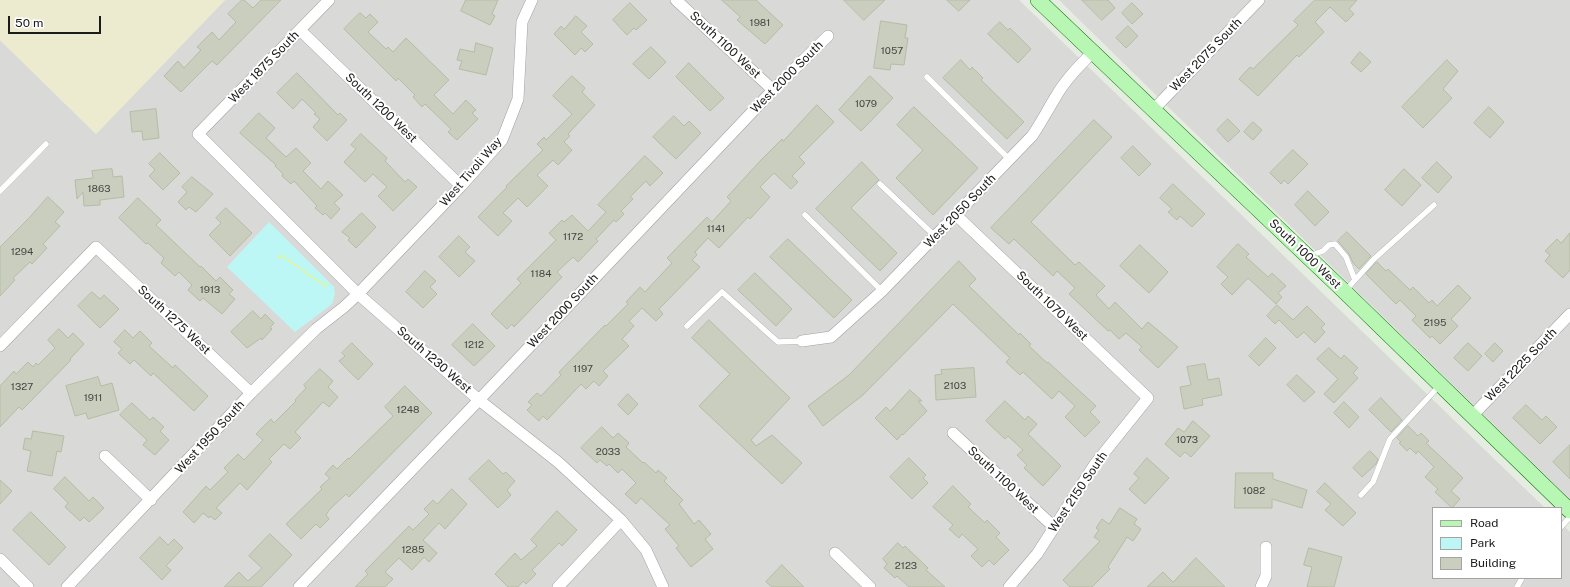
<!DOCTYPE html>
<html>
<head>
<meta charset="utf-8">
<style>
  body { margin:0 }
  #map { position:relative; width:1570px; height:587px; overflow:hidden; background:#e5ece0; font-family:"Public Sans",sans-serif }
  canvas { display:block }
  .legend { position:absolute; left:1432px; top:507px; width:130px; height:72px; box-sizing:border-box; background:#fff; border:1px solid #a4a4a4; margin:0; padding:5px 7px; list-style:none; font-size:12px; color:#1b1b1b }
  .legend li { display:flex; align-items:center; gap:8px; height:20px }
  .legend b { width:20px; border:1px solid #a4a4a4 }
  .scale { position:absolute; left:8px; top:16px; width:93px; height:18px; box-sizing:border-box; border:2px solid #1b1b1b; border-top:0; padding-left:5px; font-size:12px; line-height:14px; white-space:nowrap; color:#1b1b1b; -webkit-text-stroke:3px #fff; paint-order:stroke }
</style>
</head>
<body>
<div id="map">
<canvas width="1570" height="587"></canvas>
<ul class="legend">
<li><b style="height:5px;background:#b7f7b3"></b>Road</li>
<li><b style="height:11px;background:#bcf7f6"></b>Park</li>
<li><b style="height:11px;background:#c9cebe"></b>Building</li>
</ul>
<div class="scale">50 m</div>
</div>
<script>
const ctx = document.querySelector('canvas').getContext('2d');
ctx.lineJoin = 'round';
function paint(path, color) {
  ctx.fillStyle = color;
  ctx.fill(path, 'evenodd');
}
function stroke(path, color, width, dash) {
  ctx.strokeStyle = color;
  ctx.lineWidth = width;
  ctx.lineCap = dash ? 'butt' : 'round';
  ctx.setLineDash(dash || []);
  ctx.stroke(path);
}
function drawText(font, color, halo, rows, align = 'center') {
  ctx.font = font + ' "Public Sans",sans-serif';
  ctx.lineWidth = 4;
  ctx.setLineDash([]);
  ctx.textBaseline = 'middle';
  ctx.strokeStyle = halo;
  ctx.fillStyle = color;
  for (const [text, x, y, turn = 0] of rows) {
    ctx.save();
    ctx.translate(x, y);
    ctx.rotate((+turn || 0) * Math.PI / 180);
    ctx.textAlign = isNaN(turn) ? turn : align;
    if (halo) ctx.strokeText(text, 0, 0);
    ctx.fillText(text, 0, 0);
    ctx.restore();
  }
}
paint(new Path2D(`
  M 225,0 L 1019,0 L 1545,508 L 1433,508 L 1433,578 L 1561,578 L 1561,523 L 1570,532 L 1570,587 L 0,587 L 0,40 L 96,134 Z
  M 1059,0 L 1570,0 L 1570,499 L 1153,92 Z`), '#d9d9d8');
paint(new Path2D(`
  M 0,0 L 225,0 L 96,134 L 0,40 Z`), '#edebcf');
paint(new Path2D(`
  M 269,222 L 334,287 L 335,294 L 332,304 L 295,332 L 227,267 Z`), '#bcf7f6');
const building = new Path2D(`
  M 242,0 L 244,0 L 253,8 L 261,0 L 281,0 L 217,65 L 212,61 L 181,92 L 164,76 L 178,61 L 184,68 L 201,50 L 197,47 L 212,32 L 219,40 L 236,22 L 228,14 Z
  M 466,0 L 498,0 L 492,14 L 495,16 L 490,25 L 461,11 Z
  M 722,0 L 756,0 L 783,25 L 765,44 L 737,20 L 740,17 Z
  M 844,0 L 885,0 L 864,20 Z
  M 947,0 L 970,0 L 959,11 Z
  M 1082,0 L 1108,0 L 1115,8 L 1102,20 Z
  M 1315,0 L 1357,0 L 1349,9 L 1354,14 L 1346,22 L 1330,7 L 1315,22 L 1324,32 L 1299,57 L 1297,55 L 1258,96 L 1239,79 L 1250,67 L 1253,69 L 1298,25 L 1294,21 Z
  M 630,3 L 647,20 L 636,30 L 634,28 L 627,35 L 613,20 Z
  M 1132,3 L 1143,14 L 1132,24 L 1122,13 Z
  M 360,13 L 366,18 L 370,14 L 378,22 L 368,32 L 386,49 L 388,47 L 393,52 L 406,38 L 449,80 L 434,95 L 453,114 L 466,100 L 476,110 L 472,113 L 478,119 L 457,140 L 448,132 L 451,129 L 425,104 L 422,107 L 413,97 L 415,95 L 398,78 L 396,81 L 344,29 Z
  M 576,16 L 587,26 L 581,32 L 593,44 L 585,52 L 581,48 L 575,55 L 554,34 L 561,26 L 564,29 Z
  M 881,21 L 907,25 L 905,38 L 908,38 L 904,65 L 891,64 L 890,70 L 874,68 Z
  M 1000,22 L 1008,30 L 1010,28 L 1031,49 L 1018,63 L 988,34 Z
  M 1128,26 L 1138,36 L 1126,48 L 1116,38 Z
  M 476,43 L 493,48 L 486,75 L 459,69 L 462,61 L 457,60 L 460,49 L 474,52 Z
  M 651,47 L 666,62 L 649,79 L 633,64 Z
  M 1360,52 L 1371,62 L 1361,72 L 1351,63 Z
  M 961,60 L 970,70 L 972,67 L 983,78 L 981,80 L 1024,122 L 1007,139 L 943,78 Z
  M 1447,60 L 1458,71 L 1443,89 L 1452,98 L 1423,128 L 1402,107 Z
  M 689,63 L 724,98 L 710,111 L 676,77 Z
  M 297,73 L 338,115 L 340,113 L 347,120 L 327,141 L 313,127 L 320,119 L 314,114 L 316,113 L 302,99 L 293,109 L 277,93 Z
  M 572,76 L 585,88 L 582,92 L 595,105 L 568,134 L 570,136 L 564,142 L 572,150 L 558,165 L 553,160 L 537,175 L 548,186 L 527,207 L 518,198 L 503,213 L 512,221 L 498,236 L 478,217 L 507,187 L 506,186 L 543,150 L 537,144 L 544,137 L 546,140 L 572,114 L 553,96 Z
  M 870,76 L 893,98 L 861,131 L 839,110 Z
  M 817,105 L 834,122 L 799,157 L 805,163 L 792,176 L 798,182 L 791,189 L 774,173 L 760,187 L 770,197 L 750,219 L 748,217 L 719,248 L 708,238 L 695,252 L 697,255 L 692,260 L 700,267 L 659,309 L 663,314 L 656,321 L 642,308 L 629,321 L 634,326 L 622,339 L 629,346 L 603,371 L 608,376 L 599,386 L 594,381 L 586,389 L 581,384 L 547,420 L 543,416 L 539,421 L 527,410 L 532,405 L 528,402 L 537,393 L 541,396 L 561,375 L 559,372 L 605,325 L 606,326 L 628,304 L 626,302 L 640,287 L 645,292 L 672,263 L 667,258 L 707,217 L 712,222 L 731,201 L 727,197 L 761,160 L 782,139 L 783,141 Z
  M 914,107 L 978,168 L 933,215 L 896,178 L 923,150 L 897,125 Z
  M 1489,107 L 1504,122 L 1490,138 L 1474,123 Z
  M 156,109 L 159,138 L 143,140 L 142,131 L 132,132 L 130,112 Z
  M 259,113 L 275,128 L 266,138 L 286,157 L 296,148 L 311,163 L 303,171 L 321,189 L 328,181 L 343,195 L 334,203 L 340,209 L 331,219 L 325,213 L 323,215 L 315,208 L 317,206 L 294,181 L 291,184 L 282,176 L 283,174 L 275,166 L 276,165 L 240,133 Z
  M 674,116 L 684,126 L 689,121 L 701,133 L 676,159 L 653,137 Z
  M 1228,119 L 1240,131 L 1228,142 L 1217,130 Z
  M 1094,120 L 1112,137 L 1031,222 L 1075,265 L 1079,262 L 1105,286 L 1096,295 L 1109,309 L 1115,302 L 1142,329 L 1148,322 L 1178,347 L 1158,368 L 1139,350 L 1142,347 L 1126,333 L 1119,339 L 1110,330 L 1108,331 L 1069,294 L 1075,288 L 1057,271 L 1053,276 L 1014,239 L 1009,244 L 991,228 Z
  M 1253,122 L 1262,130 L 1253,140 L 1244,132 Z
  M 361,134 L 387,158 L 385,161 L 405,182 L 408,179 L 417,187 L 393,211 L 378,196 L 387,187 L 373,174 L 365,182 L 344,162 L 356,149 L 351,145 Z
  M 1133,146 L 1151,164 L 1139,176 L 1121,158 Z
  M 1293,150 L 1308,164 L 1288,184 L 1284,180 L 1281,184 L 1270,173 Z
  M 160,153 L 180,173 L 163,190 L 149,176 L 155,170 L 149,164 Z
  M 645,156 L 663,173 L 650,186 L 646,181 L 630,197 L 633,199 L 621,211 L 624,214 L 616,222 L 614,220 L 596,239 L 598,241 L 578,262 L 573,257 L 557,272 L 562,277 L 514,327 L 512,324 L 507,329 L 491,314 L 521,283 L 517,279 L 556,240 L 549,233 L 562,220 L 564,222 L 572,215 L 588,231 L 606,212 L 598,205 Z
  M 862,162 L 879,180 L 851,208 L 897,253 L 880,271 L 816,209 Z
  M 1437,162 L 1452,177 L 1438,193 L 1422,178 Z
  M 112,169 L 113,177 L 122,176 L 124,197 L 100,200 L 100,205 L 84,206 L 83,192 L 77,199 L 75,180 L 93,178 L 92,171 Z
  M 1404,169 L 1421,185 L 1402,206 L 1385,190 Z
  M 192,177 L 213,194 L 196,212 L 189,207 L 186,210 L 178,202 L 187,192 L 182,187 Z
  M 1173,184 L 1205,214 L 1192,227 L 1180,216 L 1177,220 L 1168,212 L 1172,209 L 1160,198 Z
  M 1308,191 L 1329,212 L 1315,226 L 1295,205 Z
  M 48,197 L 64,212 L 55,222 L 60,226 L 43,244 L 47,248 L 32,264 L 30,262 L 13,278 L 15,280 L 0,296 L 0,247 L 29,218 Z
  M 138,198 L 161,220 L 156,225 L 200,267 L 201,266 L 216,281 L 220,277 L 233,290 L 229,294 L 235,299 L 222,314 L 203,298 L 200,301 L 188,290 L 192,285 L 179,272 L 175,276 L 161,263 L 164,258 L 148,243 L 146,244 L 119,218 Z
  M 226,208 L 252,233 L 230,256 L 209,235 L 221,223 L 216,218 Z
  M 362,213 L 376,227 L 356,248 L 348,240 L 350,238 L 342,232 Z
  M 1347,232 L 1371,256 L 1359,269 L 1353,263 L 1349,254 L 1338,241 Z
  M 1570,233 L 1570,270 L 1563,278 L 1545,261 L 1550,255 L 1545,251 L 1557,239 L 1561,243 Z
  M 459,236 L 470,247 L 465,252 L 475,261 L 459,277 L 439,257 Z
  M 788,239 L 852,300 L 834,318 L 770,257 Z
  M 1238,244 L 1249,254 L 1246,257 L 1268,277 L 1272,273 L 1286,286 L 1278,293 L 1282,297 L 1276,304 L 1248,278 L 1232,295 L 1221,284 L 1228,277 L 1217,267 Z
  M 1140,245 L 1168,272 L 1149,293 L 1120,266 Z
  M 959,261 L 976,279 L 969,286 L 1019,335 L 1020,333 L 1031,344 L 1029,346 L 1047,363 L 1048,362 L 1096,406 L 1090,412 L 1100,422 L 1085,437 L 1065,417 L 1075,406 L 1059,391 L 1052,399 L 1023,372 L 1020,375 L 1006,362 L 1010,358 L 953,304 L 863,395 L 823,426 L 808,406 L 849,375 Z
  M 1377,262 L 1386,271 L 1388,269 L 1410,290 L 1413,287 L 1429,303 L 1432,300 L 1437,306 L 1458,285 L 1471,298 L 1451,319 L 1458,326 L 1440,344 L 1432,336 L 1430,338 L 1412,320 L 1416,316 L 1400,300 L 1396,304 L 1366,274 Z
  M 425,271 L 436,281 L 430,287 L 437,294 L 423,308 L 406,292 Z
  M 755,273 L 792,309 L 776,326 L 738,290 Z
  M 92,292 L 100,299 L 104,295 L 119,309 L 100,328 L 78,306 Z
  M 1277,305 L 1293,320 L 1307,306 L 1325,324 L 1321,328 L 1325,332 L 1315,343 L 1304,332 L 1297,338 L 1279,320 L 1275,324 L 1267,316 Z
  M 253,311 L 261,319 L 265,314 L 274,323 L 270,328 L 272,329 L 262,340 L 261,338 L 247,348 L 231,332 Z
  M 709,320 L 790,398 L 751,440 L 756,446 L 772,435 L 802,463 L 782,484 L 699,406 L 730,374 L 692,338 Z
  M 473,324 L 495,346 L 474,366 L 452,345 Z
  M 59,329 L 68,338 L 73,333 L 84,344 L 70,359 L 71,360 L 22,410 L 19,407 L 0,427 L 0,386 L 14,371 L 16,374 L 28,362 L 33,367 L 36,363 L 38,365 L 55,348 L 48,340 Z
  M 125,330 L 133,338 L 140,331 L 152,343 L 149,346 L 173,368 L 175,365 L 208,396 L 194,411 L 153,373 L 151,376 L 134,360 L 130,364 L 118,353 L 122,349 L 114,342 Z
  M 1266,338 L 1276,348 L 1259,366 L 1249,356 Z
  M 352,343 L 373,364 L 358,380 L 339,361 L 345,356 L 342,353 Z
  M 1468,343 L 1482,356 L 1468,371 L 1454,358 Z
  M 1495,343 L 1503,351 L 1493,362 L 1485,354 Z
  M 1329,348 L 1341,359 L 1344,355 L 1358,368 L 1353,373 L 1358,378 L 1334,403 L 1324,394 L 1338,379 L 1317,359 Z
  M 1205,364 L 1208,380 L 1219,378 L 1222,395 L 1202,399 L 1203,405 L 1184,409 L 1180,387 L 1191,385 L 1187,367 Z
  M 974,368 L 976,397 L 936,400 L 935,375 L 942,374 L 941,370 Z
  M 320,369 L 333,381 L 328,387 L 338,397 L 329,407 L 323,402 L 295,432 L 301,438 L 290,449 L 284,444 L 269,459 L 272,462 L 247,490 L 240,483 L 216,508 L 222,513 L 215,520 L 210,516 L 209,518 L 203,513 L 194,523 L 183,512 L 206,486 L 210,490 L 228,472 L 224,468 L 238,454 L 244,460 L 263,440 L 256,434 L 271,419 L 274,423 L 296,401 L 295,400 L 306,388 L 304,385 Z
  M 1297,375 L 1315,392 L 1304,402 L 1287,385 Z
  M 98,377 L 101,386 L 112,383 L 119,410 L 88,419 L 86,413 L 75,416 L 66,386 Z
  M 405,386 L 432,413 L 349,497 L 346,494 L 329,510 L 326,515 L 329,519 L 320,528 L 316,524 L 301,539 L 286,524 L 322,489 L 320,487 L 330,478 L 325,474 L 333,465 L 337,469 L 348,458 L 349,459 L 393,416 L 385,407 Z
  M 910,390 L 922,401 L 918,401 L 927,411 L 903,435 L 902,434 L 897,440 L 875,418 L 886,407 L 890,411 Z
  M 628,394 L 638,404 L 628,415 L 618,405 Z
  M 1381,398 L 1402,420 L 1391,432 L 1369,410 Z
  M 1005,401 L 1025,420 L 1028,416 L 1037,424 L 1028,434 L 1061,466 L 1043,486 L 1024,468 L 1027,465 L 1017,455 L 1023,450 L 1008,436 L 1005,439 L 986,421 Z
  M 1344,402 L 1359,417 L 1349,428 L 1334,413 Z
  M 132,403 L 150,420 L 153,417 L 164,427 L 160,431 L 169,440 L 155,455 L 143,445 L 147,440 L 120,415 Z
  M 1526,405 L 1542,420 L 1546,416 L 1557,427 L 1540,444 L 1513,418 Z
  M 1193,421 L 1210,436 L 1191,457 L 1185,452 L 1180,457 L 1165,444 L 1178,428 L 1184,432 Z
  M 1408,426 L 1418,436 L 1421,433 L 1429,441 L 1426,443 L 1463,478 L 1451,491 L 1460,499 L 1452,508 L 1435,492 L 1438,489 L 1425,477 L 1434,467 L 1418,451 L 1416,454 L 1410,448 L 1407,451 L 1399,443 L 1401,442 L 1397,438 Z
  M 602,427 L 613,438 L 618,433 L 629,443 L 626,447 L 643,463 L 644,462 L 656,473 L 658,470 L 667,478 L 664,481 L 683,500 L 679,504 L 694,524 L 699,520 L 711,534 L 705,539 L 713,549 L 691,567 L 676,548 L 679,546 L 665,529 L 670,525 L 641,498 L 636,504 L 625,494 L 636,483 L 622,469 L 618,473 L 609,464 L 607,466 L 600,460 L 597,463 L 581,448 Z
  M 33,431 L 64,436 L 61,452 L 57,451 L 52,476 L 27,471 L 31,451 L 23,449 L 25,438 L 31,439 Z
  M 1570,445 L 1570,479 L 1553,462 Z
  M 1370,451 L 1378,459 L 1376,464 L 1362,477 L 1353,468 Z
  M 909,458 L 926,475 L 923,478 L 928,483 L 912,499 L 890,477 Z
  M 1147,458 L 1169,478 L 1145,504 L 1129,489 L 1139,478 L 1134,474 Z
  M 489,460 L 503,474 L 506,472 L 515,481 L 507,490 L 511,495 L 498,508 L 469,479 Z
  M 1236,473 L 1273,473 L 1273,479 L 1307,490 L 1302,508 L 1272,499 L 1272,508 L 1235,508 Z
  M 65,477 L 89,501 L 93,497 L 104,508 L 89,522 L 84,517 L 80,521 L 65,507 L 68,503 L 54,489 Z
  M 0,480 L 12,491 L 0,504 Z
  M 1325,483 L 1356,513 L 1343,526 L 1325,510 L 1331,504 L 1317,492 Z
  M 953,486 L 971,504 L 968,507 L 985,523 L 987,520 L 1000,533 L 996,537 L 1009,550 L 994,565 L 989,560 L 982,567 L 971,556 L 978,549 L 962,534 L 959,538 L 949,529 L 953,525 L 933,507 Z
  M 452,489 L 467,504 L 445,529 L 439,523 L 423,540 L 437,553 L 429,562 L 424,557 L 412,570 L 399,558 L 385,572 L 393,579 L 385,587 L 355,587 L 368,574 L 365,571 L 409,526 L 413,530 L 429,514 L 424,509 L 433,500 L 437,504 Z
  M 1120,508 L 1137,519 L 1134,524 L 1141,529 L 1133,541 L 1127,537 L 1108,567 L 1110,569 L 1092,587 L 1070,587 L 1063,580 L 1100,541 L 1094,537 L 1099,530 L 1096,528 L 1102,519 L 1109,524 Z
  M 557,511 L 577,530 L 562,546 L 559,543 L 532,570 L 536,574 L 526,584 L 523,581 L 518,587 L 508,587 L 495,574 L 515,553 L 521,560 L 537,546 L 531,540 Z
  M 31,512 L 66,547 L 49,565 L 13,530 Z
  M 270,534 L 292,555 L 261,587 L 224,587 L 239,572 L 248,581 L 262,568 L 249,556 Z
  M 160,537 L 168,545 L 174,539 L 183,548 L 166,566 L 171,570 L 162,580 L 140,558 Z
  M 898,543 L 903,548 L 905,546 L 928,568 L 926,570 L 945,587 L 909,587 L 897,576 L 895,578 L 884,568 L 887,564 L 883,559 Z
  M 1309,548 L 1342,557 L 1334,587 L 1307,587 L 1312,567 L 1304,565 Z
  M 1196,558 L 1225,587 L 1147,587 L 1163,572 L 1173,582 Z
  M 782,565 L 804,587 L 772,587 L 766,582 Z`);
paint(building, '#c9cebe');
stroke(building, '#b5bda3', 1);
const lane = new Path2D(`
  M 927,77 L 1009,159
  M 880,184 L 935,236
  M 0,191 L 46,144
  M 805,215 L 882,291
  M 1309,256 L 1323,251 L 1329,245 L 1335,244 L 1346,257 L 1355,280
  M 1345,291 L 1374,259 L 1434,205
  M 687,326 L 722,292 L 778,342 L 802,341
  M 1361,495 L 1373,482 L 1390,439 L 1440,385
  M 1561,527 L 1570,517
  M 1517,587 L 1522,578`);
const street = new Path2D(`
  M 329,0 L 198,134 L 358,294 L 479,400 L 558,462 L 621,520 L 646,550 L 663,587
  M 676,0 L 773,90
  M 300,30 L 461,186
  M 1154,109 L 1259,0
  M 956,215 L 1148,398 L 1095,464 L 1037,554 L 1009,587
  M 802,341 L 831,337 L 882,291 L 1032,136 C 1041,123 1047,111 1055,98 C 1065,80 1079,66 1094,51
  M 0,346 L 96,247 L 251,393
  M 1472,416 L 1570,314
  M 953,433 L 1054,527
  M 105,456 L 151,500
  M 835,553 L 870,587
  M 0,559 L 28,587
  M 67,587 L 251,393 L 316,329 L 344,307 L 358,294 L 461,186 L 502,140 L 518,99 L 522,22 L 532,0
  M 299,587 L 479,400 L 773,90 L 828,36
  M 558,587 L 621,520
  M 1261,587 L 1266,576 L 1266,547`);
const secondary = new Path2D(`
  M 1038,0 L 1345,292 L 1570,511`);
stroke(lane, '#a2a2a2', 6);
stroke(street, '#a2a2a2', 12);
stroke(secondary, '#076c07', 16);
stroke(new Path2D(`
  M 279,258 L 281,255 L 325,286 L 327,283`), '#f6f568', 2, [2, 2]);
stroke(lane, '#fff', 5.5);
stroke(street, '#fff', 11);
stroke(secondary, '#b7f7b3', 15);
drawText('10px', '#464844', null, [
  ["1981",760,23],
  ["1057",892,51],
  ["1079",866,104],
  ["1863",99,189],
  ["1141",716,229],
  ["1172",573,237],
  ["1294",22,252],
  ["1184",541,274],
  ["1913",210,290],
  ["2195",1435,323],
  ["1212",474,345],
  ["1197",583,369],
  ["2103",955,386],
  ["1327",22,387],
  ["1911",93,398],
  ["1248",408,410],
  ["1073",1187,440],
  ["2033",608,452],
  ["1082",1254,491],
  ["1285",413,550],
  ["2123",906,566]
]);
drawText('12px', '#1b1b1b', '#fff', [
  ["South 1100 West",725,45,43],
  ["West 2075 South",1206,55,-46],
  ["West 1875 South",264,67,-46],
  ["West 2000 South",787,77,-45],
  ["South 1200 West",381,108,44],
  ["West Tivoli Way",471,172,-49],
  ["West 2050 South",960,211,-46],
  ["South 1000 West",1305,254,44],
  ["South 1070 West",1052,306,44],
  ["West 2000 South",563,311,-47],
  ["South 1275 West",174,320,43],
  ["South 1230 West",434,360,41],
  ["West 2225 South",1521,365,-46],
  ["West 1950 South",210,437,-47],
  ["South 1100 West",1003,480,43],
  ["West 2150 South",1078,492,-56]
]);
</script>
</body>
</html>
